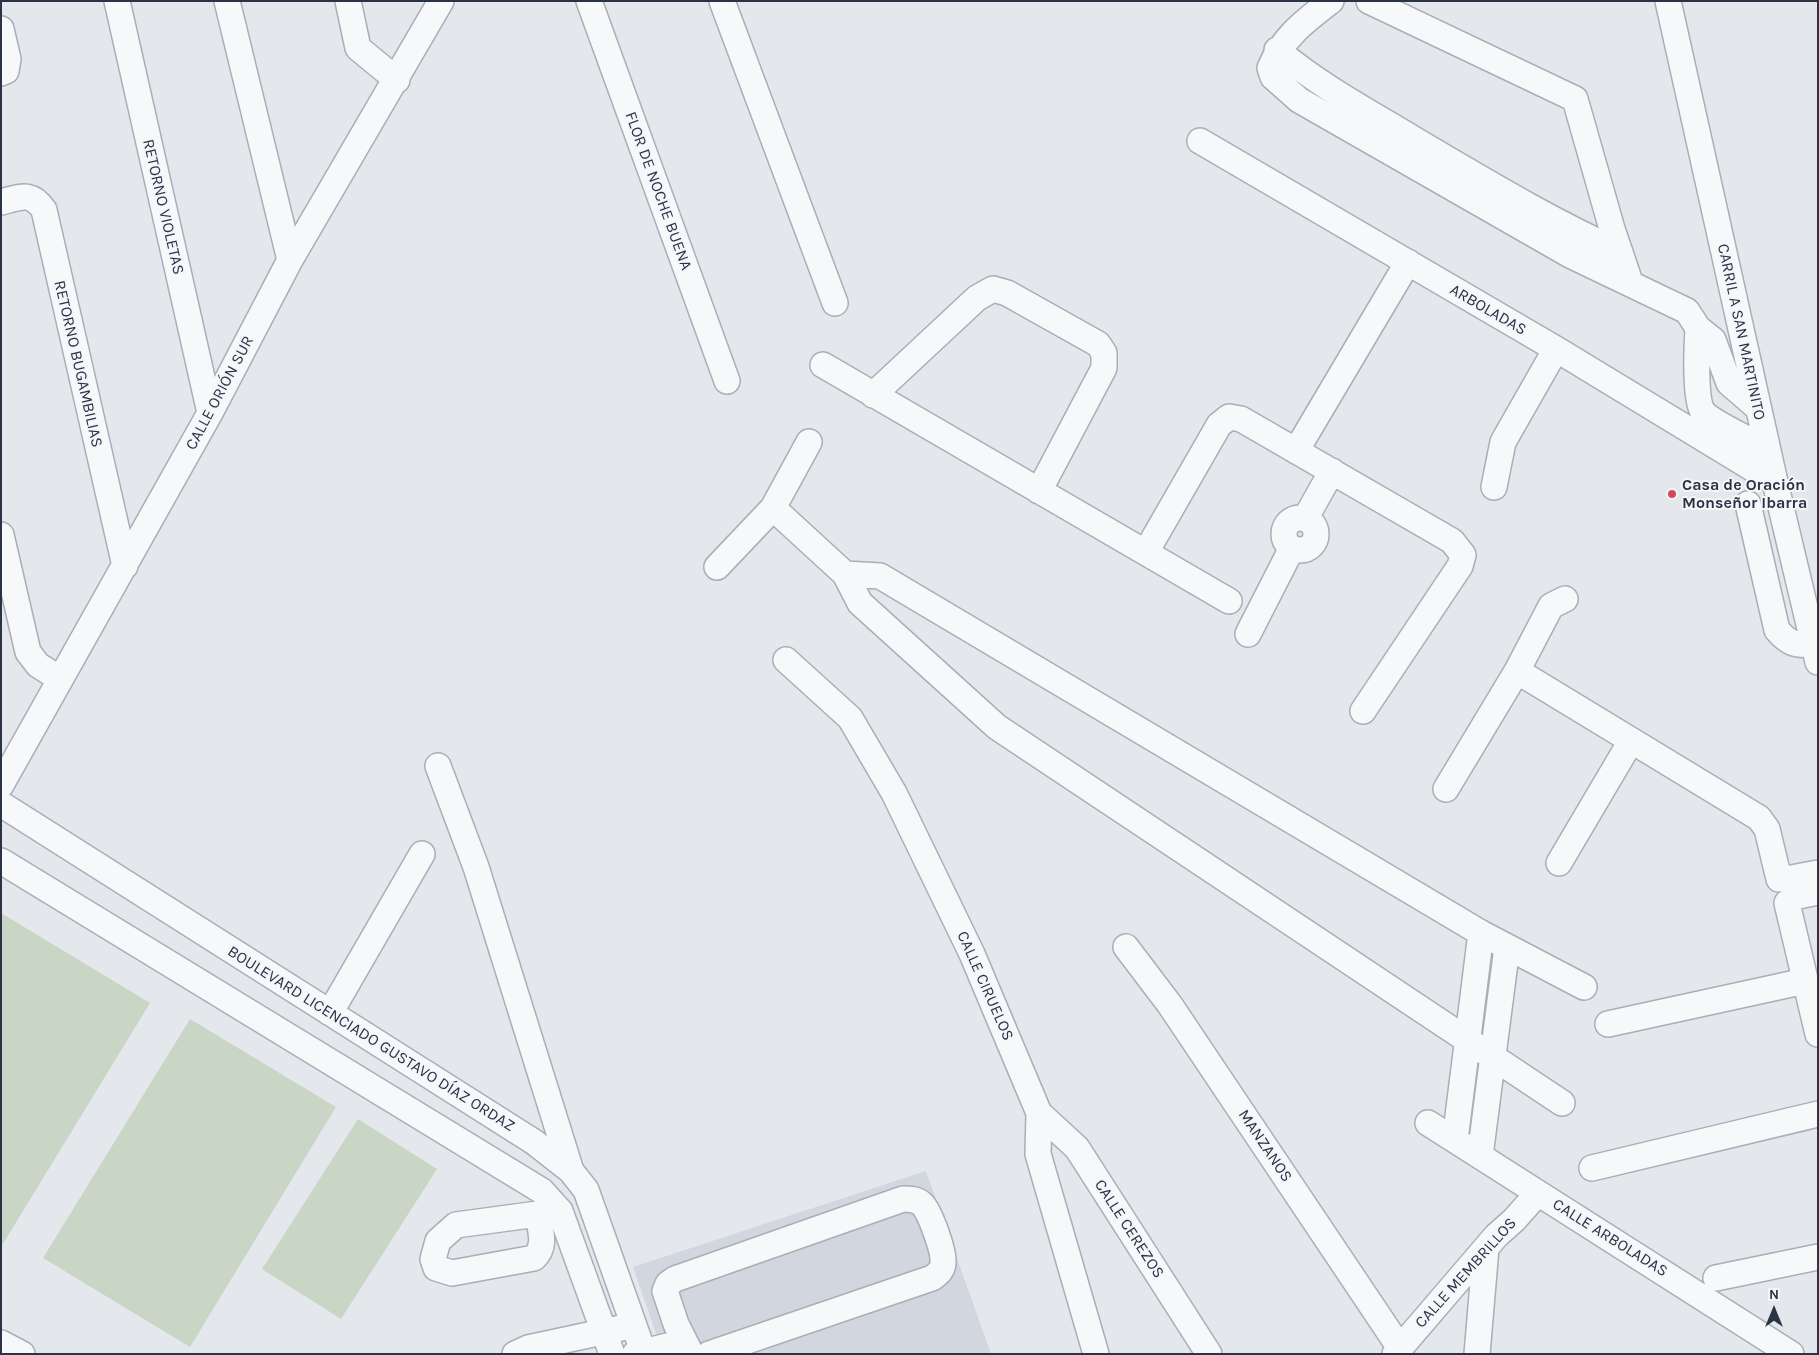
<!DOCTYPE html>
<html>
<head>
<meta charset="utf-8">
<style>
  body { margin:0 }
  #map { position:relative; width:1819px; height:1355px; overflow:hidden; background:#e4e7ec; font-family:Karla,sans-serif }
  canvas { display:block }
  .frame { position:absolute; inset:0; border:2px solid #2b3445; pointer-events:none }
  .north { position:absolute; left:1749px; top:1285px; width:50px; height:50px; -webkit-text-stroke:4px #f4f6f9; paint-order:stroke; rotate:0deg; font-size:14px; font-weight:700; line-height:20px; text-align:center; color:#2b3445 }
  .north::after { content:''; display:block; margin:auto; width:18px; height:22px; background:#2b3445; clip-path:polygon(50% 0,100% 100%,50% 72%,0 100%) }
</style>
</head>
<body>
<div id="map">
<canvas width="1819" height="1355"></canvas>
<div class="frame"></div>
<div class="north">N</div>
</div>
<script>
const ctx = document.querySelector('canvas').getContext('2d');
ctx.lineJoin = 'round';
function paint(path, color) {
  ctx.fillStyle = color;
  ctx.fill(path, 'evenodd');
}
function stroke(path, color, width, dash) {
  ctx.strokeStyle = color;
  ctx.lineWidth = width;
  ctx.lineCap = dash ? 'butt' : 'round';
  ctx.setLineDash(dash || []);
  ctx.stroke(path);
}
function drawText(font, color, halo, rows, align = 'center') {
  ctx.font = font + ' Karla,sans-serif';
  ctx.lineWidth = 4;
  ctx.setLineDash([]);
  ctx.textBaseline = 'middle';
  ctx.strokeStyle = halo;
  ctx.fillStyle = color;
  for (const [text, x, y, turn = 0] of rows) {
    ctx.save();
    ctx.translate(x, y);
    ctx.rotate((+turn || 0) * Math.PI / 180);
    ctx.textAlign = isNaN(turn) ? turn : align;
    if (halo) ctx.strokeText(text, 0, 0);
    ctx.fillText(text, 0, 0);
    ctx.restore();
  }
}
paint(new Path2D(`
  M 926,1171 L 991,1354 L 663,1354 L 633,1267 Z`), '#d2d6de');
paint(new Path2D(`
  M 1,913 L 150,1003 L 1,1247 Z
  M 190,1019 L 336,1107 L 190,1347 L 43,1258 Z
  M 358,1119 L 437,1169 L 341,1319 L 262,1269 Z`), '#c9d6c5');
const minor = new Path2D(`
  M 117,1 L 210,413
  M 227,1 L 290,260
  M 348,1 L 358,48 L 397,80
  M 589,1 L 727,381
  M 722,1 L 835,303
  M 1331,1 C 1305,21 1283,37 1270,68 L 1273,77 L 1299,100 L 1570,255 L 1687,311 L 1698,328 L 1713,340 L 1729,383 L 1758,408
  M 1369,1 L 1575,99 L 1612,229 L 1630,282
  M 1668,1 L 1775,482 L 1818,662
  M 1,29 L 8,59 L 6,71 L 1,73
  M 1277,50 C 1321,87 1371,113 1420,143 C 1485,181 1551,221 1620,252
  M 1200,141 L 1556,349 L 1775,482
  M 1,202 C 21,197 31,191 44,210 L 125,566
  M 1698,328 C 1697,345 1694,399 1703,412 C 1711,422 1754,442 1767,449
  M 823,365 L 1229,601
  M 873,395 L 977,298 L 993,289 L 1007,293 L 1098,344 L 1104,353 L 1104,368 L 1039,491
  M 1296,451 L 1408,262
  M 1494,487 L 1503,442 L 1556,349
  M 1748,504 L 1777,630 C 1788,643 1796,646 1813,644
  M 773,508 L 845,574 L 860,603 L 997,727 L 1562,1103
  M1284 534a16 16 0 1 1 32 0a16 16 0 1 1-32 0Z
  M 1305,519 L 1332,471
  M 1,535 L 28,652 L 38,665 L 60,679
  M 1146,552 L 1219,425 L 1229,417 L 1241,419 L 1452,541 L 1463,555 L 1460,566 L 1363,711
  M 717,567 L 773,508 L 809,442
  M 845,574 L 880,576 L 1481,933 L 1584,987
  M 1248,634 L 1292,548
  M 786,660 L 850,718 L 894,793 L 972,954 L 1039,1113 L 1038,1154 L 1096,1354
  M 1517,671 L 1759,818 L 1767,829 L 1779,879
  M 438,766 L 476,867 L 571,1171
  M 1,785 L 210,413 L 290,260 L 441,1
  M 1446,789 L 1517,671 L 1551,606 L 1565,599
  M 1,804 L 534,1142 L 571,1171 L 586,1190 L 644,1354
  M 1,861 L 542,1191 L 560,1211 L 612,1354
  M 1559,863 L 1631,741
  M 1786,879 L 1818,873
  M 1794,897 L 1818,892
  M 1787,903 L 1818,1034
  M 1126,947 L 1170,1005 L 1400,1348
  M 330,1013 L 422,854
  M 1608,1024 L 1805,981
  M 1039,1113 L 1077,1148 L 1209,1354
  M 1428,1123 L 1791,1354
  M 1455,1140 L 1481,933
  M 1480,1156 L 1507,947
  M 1592,1168 L 1818,1114
  M 538,1214 C 540,1230 547,1246 534,1258 L 452,1273 L 436,1268 L 433,1259 L 438,1241 L 456,1225 L 560,1211
  M 1716,1278 L 1818,1257
  M 1,1343 L 22,1354
  M 515,1354 L 528,1348 L 621,1328
  M 635,1354 L 684,1342
  M 691,1354 L 676,1324 L 665,1291 L 668,1284 L 675,1279 L 903,1199 C 910,1199 916,1199 922,1204 C 930,1212 944,1251 943,1262 C 943,1270 938,1274 932,1278 L 709,1354
  M 1395,1354 L 1496,1236 L 1514,1220 L 1538,1193
  M 1477,1354 L 1486,1248`);
stroke(minor, '#a9aeb7', 28);
stroke(minor, '#f7f8fa', 25);
for (const [x, y, r, color] of [
  [1672,494,5,"#d1495b"]
]) {
  const dot = new Path2D();
  dot.arc(x, y, r, 0, 2 * Math.PI);
  ctx.fillStyle = color;
  ctx.fill(dot);
  stroke(dot, '#f4f6f9', 2);
}
drawText('16px', '#2b3445', '#f4f6f9', [
  ["FLOR DE NOCHE BUENA",658,191,70],
  ["RETORNO VIOLETAS",163,207,77],
  ["ARBOLADAS",1488,310,30],
  ["CARRIL A SAN MARTINITO",1741,332,78],
  ["RETORNO BUGAMBILIAS",78,364,77],
  ["CALLE ORIÓN SUR",220,393,-62],
  ["CALLE CIRUELOS",985,986,66],
  ["BOULEVARD LICENCIADO GUSTAVO DÍAZ ORDAZ",371,1039,32],
  ["MANZANOS",1265,1146,56],
  ["CALLE CEREZOS",1129,1229,57],
  ["CALLE ARBOLADAS",1610,1238,32],
  ["CALLE MEMBRILLOS",1466,1273,-48]
]);
drawText('bold 16px', '#2b3445', '#f4f6f9', [
  ["Casa de Oración",1682,485],
  ["Monseñor Ibarra",1682,503]
], 'left');
</script>
</body>
</html>
